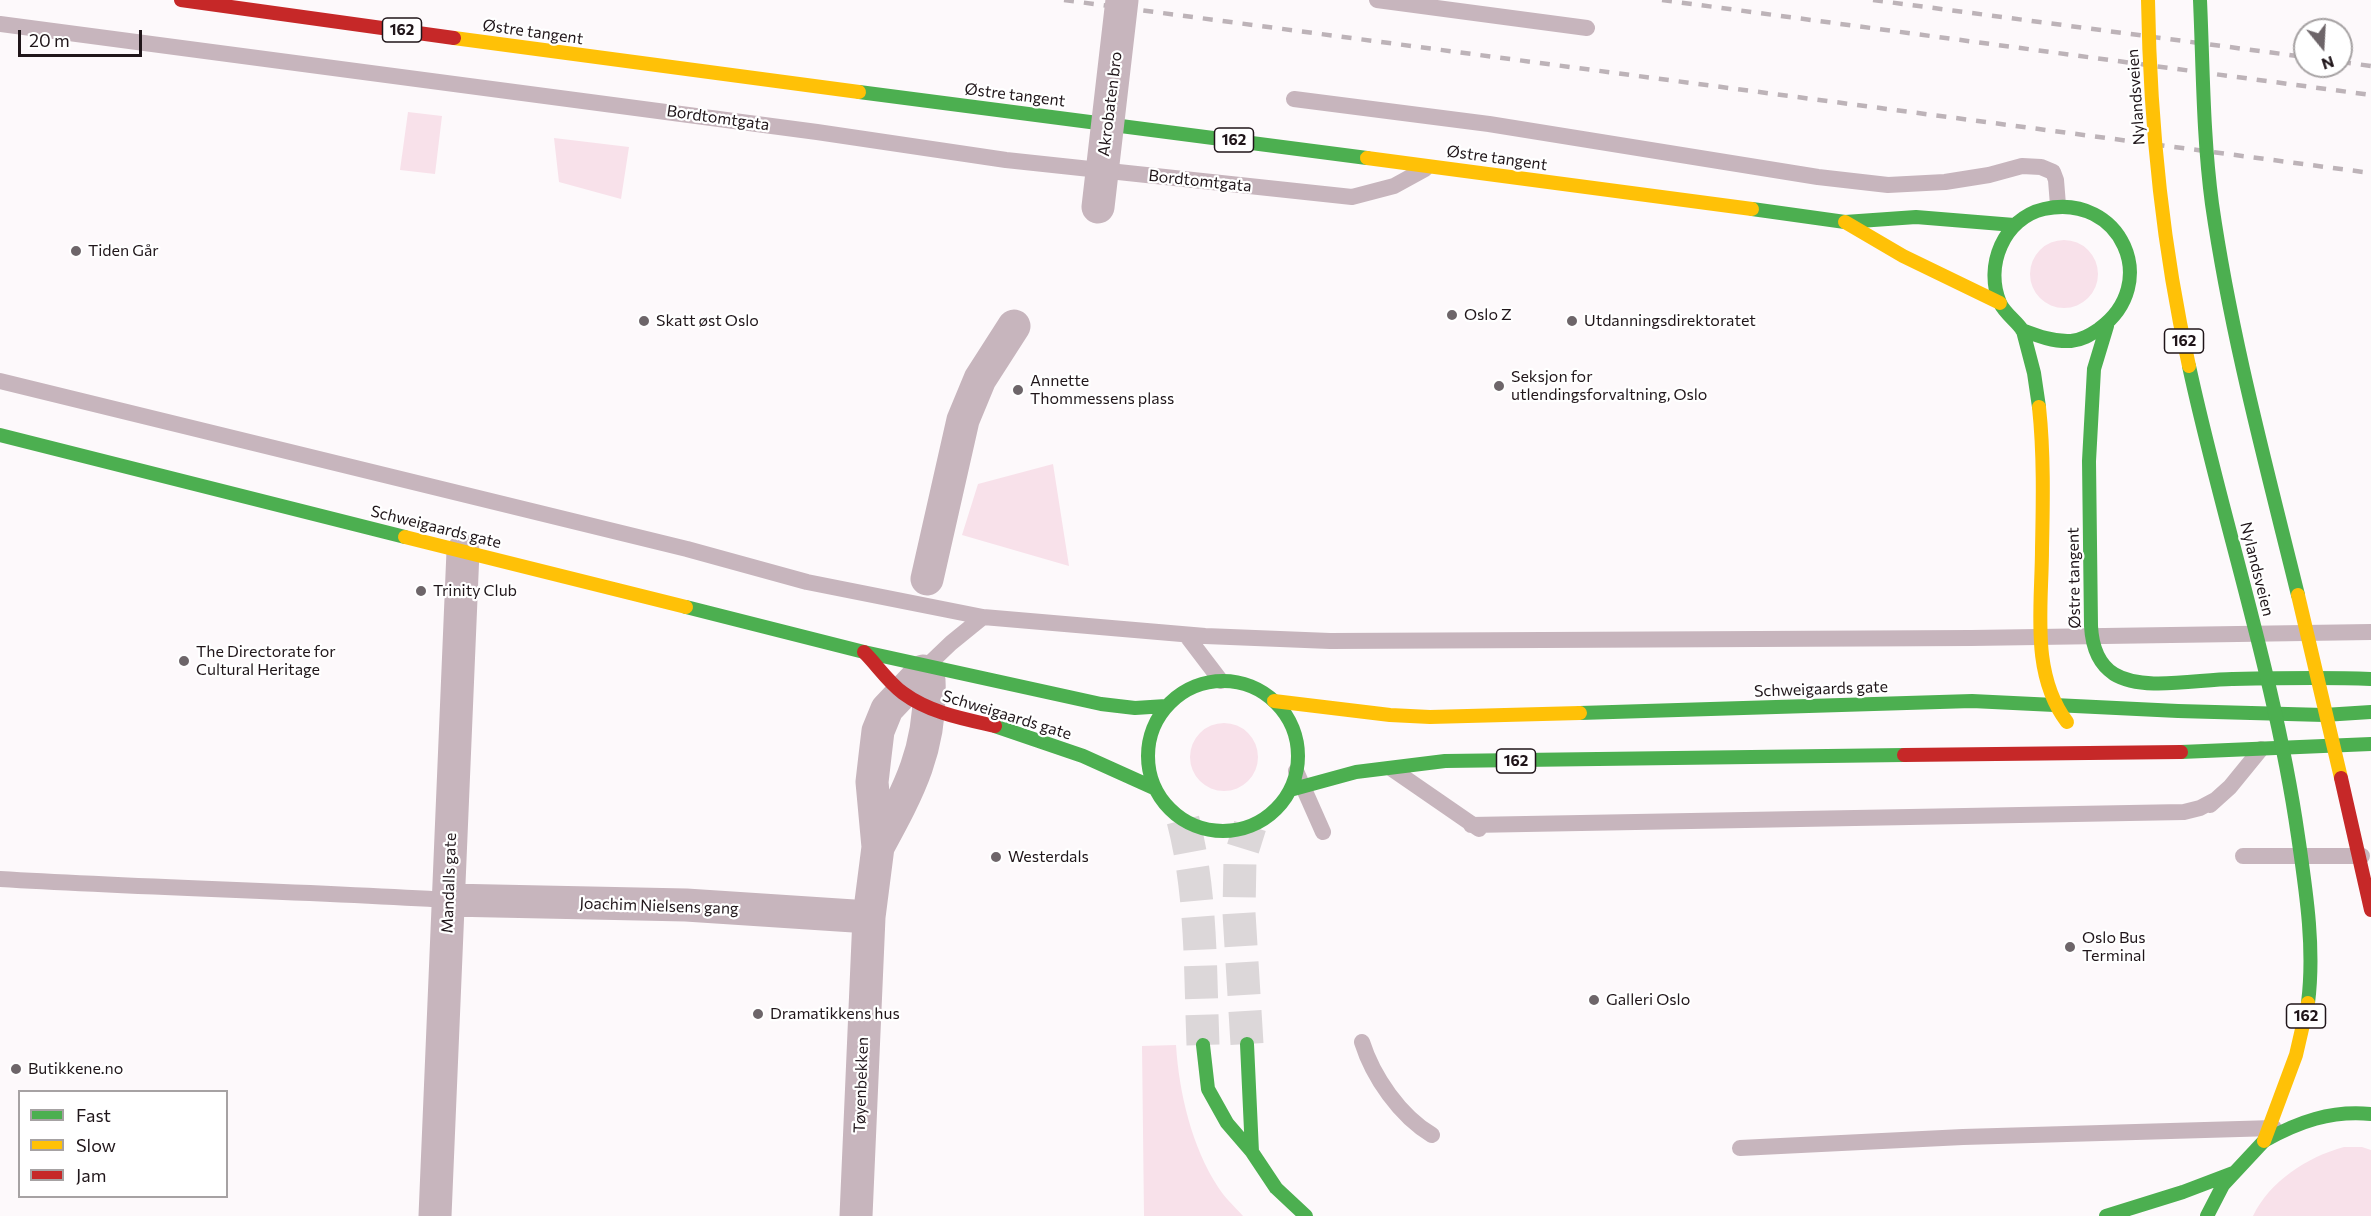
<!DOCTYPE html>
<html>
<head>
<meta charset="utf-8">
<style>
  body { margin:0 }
  #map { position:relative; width:2371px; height:1216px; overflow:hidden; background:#fdf9fb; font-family:Commissioner,sans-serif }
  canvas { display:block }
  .legend { position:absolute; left:18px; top:1090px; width:210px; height:108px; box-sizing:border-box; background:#fff; border:2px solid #a6a2a3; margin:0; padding:8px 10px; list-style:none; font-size:18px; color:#20161a }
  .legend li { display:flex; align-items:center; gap:12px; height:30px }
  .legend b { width:30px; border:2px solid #a6a2a3 }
  .north { position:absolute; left:2293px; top:18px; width:60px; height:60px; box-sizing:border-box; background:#fff; border:2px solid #a6a2a3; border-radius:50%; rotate:162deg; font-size:16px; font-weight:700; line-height:24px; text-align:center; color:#20161a }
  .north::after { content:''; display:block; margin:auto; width:21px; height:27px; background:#6d6569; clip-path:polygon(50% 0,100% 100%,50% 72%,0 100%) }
  .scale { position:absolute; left:18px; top:30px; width:124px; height:27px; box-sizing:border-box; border:3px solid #20161a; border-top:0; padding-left:8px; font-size:18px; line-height:21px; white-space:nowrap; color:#20161a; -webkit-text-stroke:4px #fff; paint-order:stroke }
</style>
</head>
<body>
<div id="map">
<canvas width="2371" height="1216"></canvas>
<ul class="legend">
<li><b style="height:8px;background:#4caf50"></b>Fast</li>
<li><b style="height:8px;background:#ffc107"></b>Slow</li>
<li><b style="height:8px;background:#c62828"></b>Jam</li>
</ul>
<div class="north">N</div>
<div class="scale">20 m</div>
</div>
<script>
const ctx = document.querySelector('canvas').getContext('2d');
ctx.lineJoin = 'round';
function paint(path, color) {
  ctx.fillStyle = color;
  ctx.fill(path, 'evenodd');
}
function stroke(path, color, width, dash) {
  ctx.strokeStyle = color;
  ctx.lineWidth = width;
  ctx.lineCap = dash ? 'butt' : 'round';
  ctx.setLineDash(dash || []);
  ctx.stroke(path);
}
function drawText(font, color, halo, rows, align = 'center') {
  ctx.font = font + ' Commissioner,sans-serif';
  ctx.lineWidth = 4.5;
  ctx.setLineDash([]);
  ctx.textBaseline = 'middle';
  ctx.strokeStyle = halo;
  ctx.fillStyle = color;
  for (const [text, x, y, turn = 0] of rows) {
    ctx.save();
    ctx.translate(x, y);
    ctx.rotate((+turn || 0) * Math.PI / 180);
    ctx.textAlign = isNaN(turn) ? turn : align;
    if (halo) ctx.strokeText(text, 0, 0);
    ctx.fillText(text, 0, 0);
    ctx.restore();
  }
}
paint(new Path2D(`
  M 408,112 L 442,116 L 435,174 L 400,170 Z
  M 554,138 L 629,147 L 621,199 L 559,182 Z
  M2030 274a34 34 0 1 1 68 0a34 34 0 1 1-68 0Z
  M 1053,464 L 1069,566 L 962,535 L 978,484 Z
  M1190 757a34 34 0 1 1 68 0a34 34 0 1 1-68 0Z
  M 1176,1045 C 1179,1093 1192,1147 1218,1187 C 1225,1198 1235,1207 1243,1216 L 1144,1216 L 1142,1046 Z
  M 2344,1147 L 2362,1147 L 2371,1150 L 2371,1216 L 2253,1216 C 2270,1181 2307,1157 2344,1147 Z`), '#f8e1ea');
stroke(new Path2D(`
  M 1183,820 C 1202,893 1200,970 1203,1045
  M 1247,1044 L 1239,913 L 1240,858 L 1250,826`), '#dcd7d9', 33, [33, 16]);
stroke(new Path2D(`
  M 1377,0 L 1587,28
  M 0,24 L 817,132 L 1006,160 L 1352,197 L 1394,186 L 1425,169
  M 1294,99 L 1489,124 L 1818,177 L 1888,185 L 1945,182 L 1989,175 L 2022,166 L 2041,167 L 2053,172 L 2056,180 L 2058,205
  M 0,381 L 687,549 L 807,582 L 983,617 L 1205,636 L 1330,641 L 1971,638 L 2371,632
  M 1186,635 L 1221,681
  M 928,665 L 951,643 L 983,617
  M 1392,769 L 1479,829
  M 1296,771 L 1323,832
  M 2210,805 L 2230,787 L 2261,749
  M 1471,825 L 2184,812 L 2200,808 L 2217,799
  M 2243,856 L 2362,856
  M 0,879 C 149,888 299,891 448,900
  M 1362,1042 C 1373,1077 1400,1116 1432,1135
  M 1740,1148 L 1963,1137 L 2274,1128`), '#c7b5bd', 16);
stroke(new Path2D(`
  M 927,579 L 963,420 L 980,379 L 1014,326
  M 878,847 C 909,790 932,748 929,680
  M 448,900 L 686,905 L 869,917
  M 435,1216 L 463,551
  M 856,1216 L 869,917 L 878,847 L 872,782 L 875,756 L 878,731 L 887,709 L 923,671`), '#c7b5bd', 33);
stroke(new Path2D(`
  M 859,92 L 1367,158
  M 1752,209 L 1845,222 L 1916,217 L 2014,225
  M 2107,326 L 2094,369 L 2089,461 L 2091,626 C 2092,645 2097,663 2114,674 C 2143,692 2199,679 2232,679 C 2279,678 2325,677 2371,679
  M 2022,330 C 2038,336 2054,342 2071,341 C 2082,340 2090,335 2099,329 C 2162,284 2121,192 2044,209 C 2004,218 1984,266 2000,303 C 2005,314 2017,321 2023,331 L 2034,373 L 2039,407
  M 0,435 L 405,537
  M 686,607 L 864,652 L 1101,704 L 1135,708 L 1166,706
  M1148 756a75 75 0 1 1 150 0a75 75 0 1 1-150 0Z
  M 1580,713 L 1972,701 L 2178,711 L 2324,715 L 2371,712
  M 995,726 L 1083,756 L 1154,788
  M 2181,752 L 2371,744
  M 1290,790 L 1356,772 L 1445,761 L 1904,755
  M 1247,1044 L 1252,1152
  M 1203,1045 L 1208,1089 L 1227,1123 L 1252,1152 L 1276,1188 L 1306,1216
  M 2106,1216 L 2183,1192 L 2233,1173
  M 2207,1216 L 2223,1185 L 2264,1141`), '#4caf50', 14);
stroke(new Path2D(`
  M 454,38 L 859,92
  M 1367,158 L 1752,209
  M 1845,222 L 1903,256 L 2000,303
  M 2039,407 C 2044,454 2043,502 2042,549 C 2042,606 2030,673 2067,722
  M 405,537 L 686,607
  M 1274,701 L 1390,715 L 1430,717 L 1580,713`), '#ffc107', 14);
stroke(new Path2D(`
  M 181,0 L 454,38
  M 864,652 C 877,665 888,682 903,693 C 930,713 964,719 995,726
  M 1904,755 L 2181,752`), '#c62828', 14);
stroke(new Path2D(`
  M 1064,0 L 2371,173
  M 1662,0 L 2371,95
  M 1873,0 L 2305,57
  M 2341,62 L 2371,66`), '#bdb3b8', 4.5, [10, 10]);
stroke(new Path2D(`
  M 1098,207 L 1122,0`), '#c7b5bd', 33);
stroke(new Path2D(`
  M 2200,0 C 2203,68 2203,137 2212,204 C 2231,336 2266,465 2298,595
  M 2189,366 C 2223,523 2275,676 2298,836 C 2306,891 2315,948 2308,1003
  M 2264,1141 C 2298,1122 2331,1110 2371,1114`), '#4caf50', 14);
stroke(new Path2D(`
  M 2148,0 C 2150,123 2162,245 2189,366
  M 2298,595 L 2341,778
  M 2264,1141 L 2296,1055 L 2308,1003`), '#ffc107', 14);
stroke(new Path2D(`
  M 2341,778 L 2371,910`), '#c62828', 14);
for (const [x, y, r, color] of [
  [76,251,6,"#6d6569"],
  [1452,315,6,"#6d6569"],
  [644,321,6,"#6d6569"],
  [1572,321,6,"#6d6569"],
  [1499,386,6,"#6d6569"],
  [1018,390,6,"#6d6569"],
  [421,591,6,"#6d6569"],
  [184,661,6,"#6d6569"],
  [996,857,6,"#6d6569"],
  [2070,947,6,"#6d6569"],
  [1594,1000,6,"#6d6569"],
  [758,1014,6,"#6d6569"],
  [16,1069,6,"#6d6569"]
]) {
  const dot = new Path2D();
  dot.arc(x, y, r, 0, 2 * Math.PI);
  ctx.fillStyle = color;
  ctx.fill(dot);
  stroke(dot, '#fff', 2);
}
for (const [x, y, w] of [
  [402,30,39],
  [1234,140,39],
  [2184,341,39],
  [1516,761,39],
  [2306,1016,39]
]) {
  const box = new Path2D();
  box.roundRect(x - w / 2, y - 12, w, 24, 4.5);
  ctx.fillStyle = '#fff';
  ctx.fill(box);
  stroke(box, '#20161a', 1.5);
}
drawText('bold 15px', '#20161a', null, [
  ["162",402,30],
  ["162",1234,140],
  ["162",2184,341],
  ["162",1516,761],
  ["162",2306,1016]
]);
drawText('16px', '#20161a', '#fff', [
  ["Østre tangent",533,32,8],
  ["Østre tangent",1015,95,7],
  ["Nylandsveien",2136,97,-94],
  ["Akrobaten bro",1110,104,-83],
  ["Bordtomtgata",718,118,8],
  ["Østre tangent",1497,158,8],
  ["Bordtomtgata",1200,181,6],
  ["Schweigaards gate",436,527,14],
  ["Nylandsveien",2257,569,76],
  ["Østre tangent",2074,578,-91],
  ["Schweigaards gate",1821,689,-2],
  ["Schweigaards gate",1007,715,17],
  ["Mandalls gate",449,883,-88],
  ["Joachim Nielsens gang",659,906,2],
  ["Tøyenbekken",861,1085,-88]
]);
drawText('16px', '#20161a', '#fff', [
  ["Tiden Går",88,251],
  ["Oslo Z",1464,315],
  ["Skatt øst Oslo",656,321],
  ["Utdanningsdirektoratet",1584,321],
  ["Seksjon for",1511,377],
  ["utlendingsforvaltning, Oslo",1511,395],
  ["Annette",1030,381],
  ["Thommessens plass",1030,399],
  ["Trinity Club",433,591],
  ["The Directorate for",196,652],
  ["Cultural Heritage",196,670],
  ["Westerdals",1008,857],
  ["Oslo Bus",2082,938],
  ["Terminal",2082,956],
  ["Galleri Oslo",1606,1000],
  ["Dramatikkens hus",770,1014],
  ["Butikkene.no",28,1069]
], 'left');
</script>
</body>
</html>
